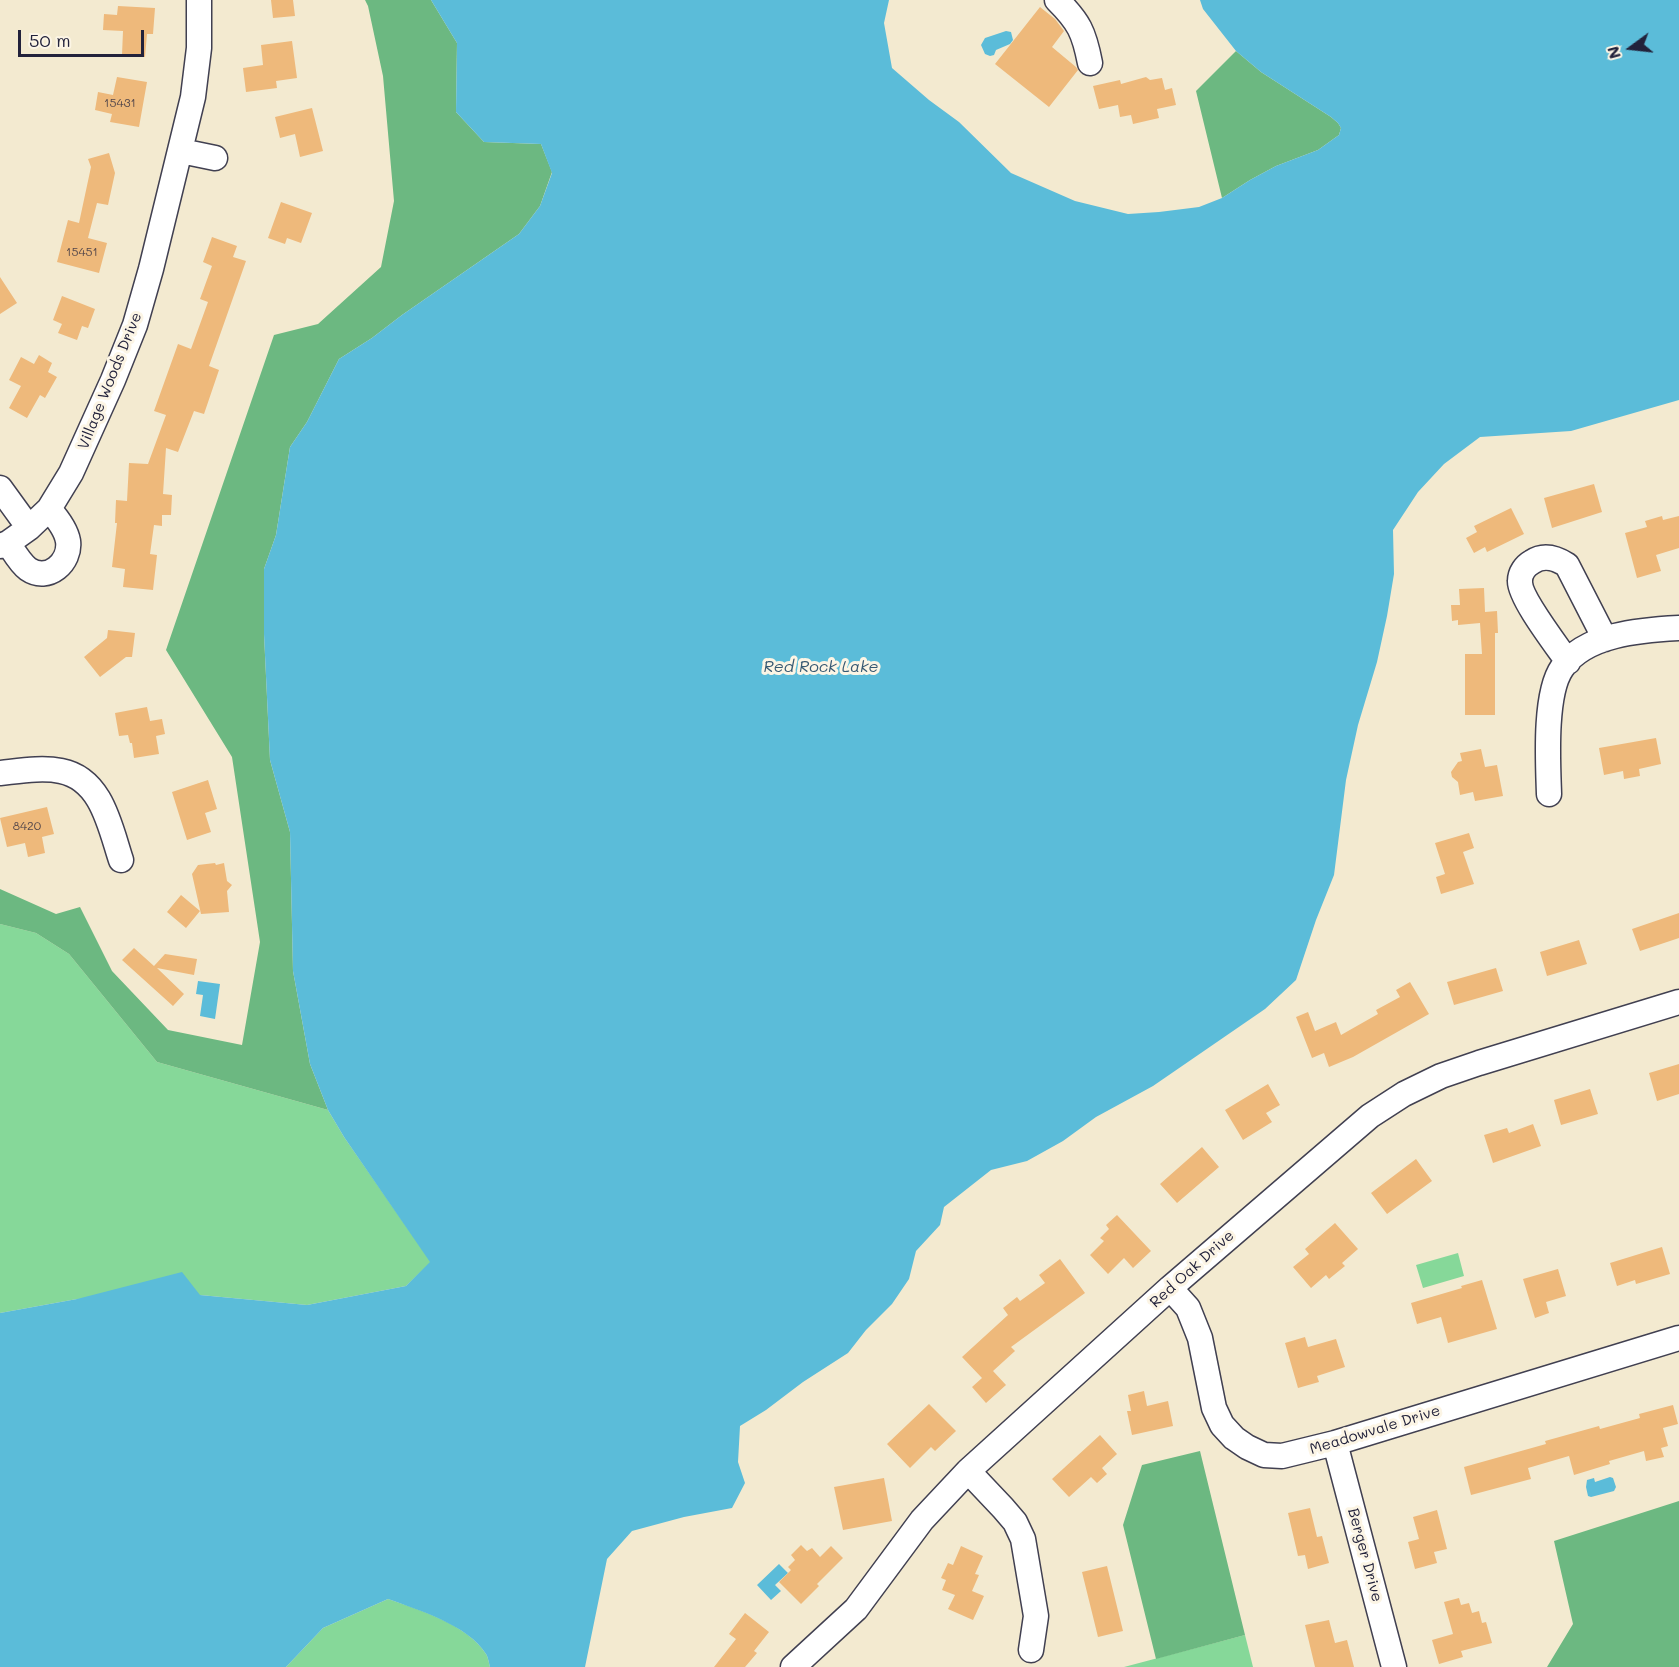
<!DOCTYPE html>
<html>
<head>
<meta charset="utf-8">
<style>
  body { margin:0 }
  #map { position:relative; width:1679px; height:1667px; overflow:hidden; background:#f3ead0; font-family:Mali,sans-serif }
  canvas { display:block }
  .north { position:absolute; left:1601px; top:18px; width:60px; height:60px; -webkit-text-stroke:4px #fcf5e5; paint-order:stroke; rotate:255deg; font-size:16px; font-weight:700; line-height:24px; text-align:center; color:#22223b }
  .north::after { content:''; display:block; margin:auto; width:21px; height:27px; background:#22223b; clip-path:polygon(50% 0,100% 100%,50% 72%,0 100%) }
  .scale { position:absolute; left:18px; top:30px; width:126px; height:27px; box-sizing:border-box; border:3px solid #22223b; border-top:0; padding-left:8px; font-size:18px; line-height:21px; white-space:nowrap; color:#22223b; -webkit-text-stroke:4px #fcf5e5; paint-order:stroke }
</style>
</head>
<body>
<div id="map">
<canvas width="1679" height="1667"></canvas>
<div class="north">N</div>
<div class="scale">50 m</div>
</div>
<script>
const ctx = document.querySelector('canvas').getContext('2d');
ctx.lineJoin = 'round';
function paint(path, color) {
  ctx.fillStyle = color;
  ctx.fill(path, 'evenodd');
}
function stroke(path, color, width, dash) {
  ctx.strokeStyle = color;
  ctx.lineWidth = width;
  ctx.lineCap = dash ? 'butt' : 'round';
  ctx.setLineDash(dash || []);
  ctx.stroke(path);
}
function drawText(font, color, halo, rows, align = 'center') {
  ctx.font = font + ' Mali,sans-serif';
  ctx.lineWidth = 6;
  ctx.setLineDash([]);
  ctx.textBaseline = 'middle';
  ctx.strokeStyle = halo;
  ctx.fillStyle = color;
  for (const [text, x, y, turn = 0] of rows) {
    ctx.save();
    ctx.translate(x, y);
    ctx.rotate((+turn || 0) * Math.PI / 180);
    ctx.textAlign = isNaN(turn) ? turn : align;
    if (halo) ctx.strokeText(text, 0, 0);
    ctx.fillText(text, 0, 0);
    ctx.restore();
  }
}
paint(new Path2D(`
  M 0,924 L 36,933 L 69,954 L 157,1062 L 328,1110 L 344,1137 L 431,1262 L 406,1286 L 307,1305 L 200,1295 L 77,1299 L 0,1313 Z
  M 1458,1253 L 1464,1276 L 1423,1288 L 1416,1265 Z
  M 388,1599 C 419,1610 467,1624 486,1654 C 488,1657 489,1663 490,1667 L 286,1667 L 323,1628 Z
  M 1245,1635 L 1253,1667 L 1124,1667 Z`), '#86d899');
paint(new Path2D(`
  M 365,0 L 431,0 L 457,43 L 456,112 L 484,142 L 541,144 L 552,172 L 540,206 L 519,234 L 402,315 L 372,338 L 339,359 L 307,422 L 290,447 L 276,535 L 264,569 L 264,634 L 270,760 L 290,832 L 293,971 L 310,1064 L 328,1110 L 157,1062 L 69,954 L 36,933 L 0,924 L 0,889 L 56,914 L 80,907 L 112,971 L 168,1030 L 242,1045 L 260,942 L 232,757 L 166,650 L 274,335 L 318,324 L 381,267 L 394,201 L 383,76 L 368,6 Z
  M 1236,51 L 1261,72 L 1331,117 L 1338,123 L 1341,128 L 1339,135 L 1318,150 L 1276,166 L 1250,180 L 1222,198 L 1196,91 Z
  M 1200,1451 L 1245,1635 L 1156,1659 L 1123,1525 L 1142,1465 Z
  M 1679,1501 L 1679,1667 L 1547,1667 L 1573,1624 L 1554,1541 Z`), '#6cb881');
paint(new Path2D(`
  M 431,0 L 889,0 L 884,23 L 892,68 L 929,100 L 959,122 L 1011,173 L 1075,201 L 1128,214 L 1159,212 L 1199,207 L 1222,198 L 1250,180 L 1276,166 L 1318,150 L 1339,135 L 1341,128 L 1338,123 L 1331,117 L 1261,72 L 1236,51 L 1203,9 L 1200,0 L 1679,0 L 1679,400 L 1571,431 L 1480,437 L 1444,464 L 1418,492 L 1393,530 L 1394,574 L 1387,616 L 1377,662 L 1358,725 L 1346,780 L 1334,875 L 1316,920 L 1296,980 L 1265,1009 L 1153,1086 L 1096,1117 L 1063,1141 L 1027,1161 L 991,1170 L 944,1207 L 940,1225 L 916,1251 L 909,1279 L 892,1304 L 866,1330 L 848,1353 L 803,1382 L 766,1410 L 740,1426 L 738,1462 L 745,1483 L 732,1508 L 684,1517 L 632,1531 L 607,1559 L 585,1667 L 490,1667 C 489,1663 488,1657 486,1654 C 468,1625 418,1610 388,1599 L 323,1628 L 286,1667 L 0,1667 L 0,1313 L 77,1299 L 182,1272 L 200,1295 L 307,1305 L 406,1286 L 430,1262 L 344,1137 L 328,1110 L 310,1064 L 293,971 L 290,832 L 270,760 L 264,634 L 264,569 L 276,535 L 290,447 L 307,422 L 339,359 L 372,338 L 402,315 L 519,234 L 540,206 L 552,173 L 541,144 L 484,142 L 456,112 L 457,43 Z
  M 1006,31 L 1011,32 L 1013,40 L 1010,44 L 996,50 L 994,55 L 990,56 L 985,54 L 981,45 L 985,38 Z
  M 198,981 L 220,984 L 215,1019 L 200,1016 L 203,995 L 196,994 Z
  M 1610,1477 L 1613,1478 L 1616,1487 L 1614,1491 L 1591,1497 L 1588,1496 L 1586,1487 L 1587,1480 L 1594,1478 L 1595,1482 Z
  M 779,1564 L 788,1573 L 775,1585 L 781,1591 L 771,1600 L 757,1585 Z`), '#5bbcd9');
paint(new Path2D(`
  M 271,0 L 293,0 L 295,16 L 273,18 Z
  M 118,6 L 155,8 L 153,34 L 147,34 L 145,57 L 122,55 L 123,31 L 103,30 L 104,14 L 117,15 Z
  M 1040,7 L 1055,19 L 1064,31 L 1052,47 L 1076,67 L 1078,70 L 1049,107 L 995,64 Z
  M 292,41 L 297,78 L 276,81 L 277,88 L 246,92 L 243,68 L 263,65 L 261,45 Z
  M 117,77 L 147,82 L 139,127 L 110,122 L 112,114 L 95,110 L 98,92 L 113,95 Z
  M 1146,77 L 1150,80 L 1162,78 L 1165,90 L 1172,88 L 1176,105 L 1157,109 L 1159,118 L 1133,124 L 1131,115 L 1120,117 L 1118,105 L 1099,109 L 1093,86 L 1120,80 L 1121,84 Z
  M 312,108 L 323,151 L 300,157 L 295,134 L 280,138 L 275,117 Z
  M 109,153 L 115,173 L 108,205 L 97,203 L 88,238 L 107,243 L 99,273 L 57,262 L 68,220 L 79,223 L 91,167 L 88,159 Z
  M 281,202 L 312,213 L 301,243 L 287,238 L 285,244 L 268,238 Z
  M 212,237 L 237,246 L 233,257 L 246,261 L 209,366 L 219,370 L 204,414 L 194,411 L 178,452 L 166,448 L 163,494 L 172,495 L 171,515 L 162,515 L 162,526 L 154,525 L 150,554 L 157,555 L 153,590 L 123,587 L 125,569 L 112,567 L 117,523 L 115,523 L 116,500 L 127,501 L 129,463 L 148,464 L 166,415 L 154,411 L 178,344 L 191,349 L 208,302 L 200,299 L 212,266 L 203,262 Z
  M 0,277 L 17,303 L 0,314 Z
  M 62,296 L 95,309 L 88,328 L 82,326 L 77,340 L 58,333 L 62,324 L 53,320 Z
  M 39,355 L 52,363 L 48,372 L 57,377 L 45,398 L 40,395 L 27,418 L 9,408 L 21,386 L 9,380 L 21,357 L 34,364 Z
  M 1594,484 L 1602,512 L 1552,528 L 1544,498 Z
  M 1511,508 L 1524,534 L 1487,552 L 1485,547 L 1474,553 L 1466,538 L 1477,532 L 1474,526 Z
  M 1662,516 L 1663,520 L 1679,516 L 1679,548 L 1656,555 L 1661,571 L 1637,578 L 1625,533 L 1647,527 L 1645,521 Z
  M 1484,588 L 1485,612 L 1497,611 L 1498,633 L 1495,633 L 1495,715 L 1465,715 L 1465,654 L 1482,654 L 1480,623 L 1458,625 L 1458,620 L 1452,621 L 1451,605 L 1460,605 L 1459,589 Z
  M 108,630 L 135,633 L 132,657 L 126,657 L 100,677 L 84,657 L 107,638 Z
  M 147,707 L 150,721 L 162,719 L 165,734 L 156,736 L 159,754 L 134,758 L 132,743 L 130,743 L 128,735 L 119,736 L 115,713 Z
  M 1656,738 L 1661,764 L 1639,769 L 1640,776 L 1624,779 L 1623,771 L 1604,775 L 1599,748 Z
  M 1481,749 L 1485,767 L 1497,765 L 1503,796 L 1475,801 L 1473,792 L 1460,795 L 1458,782 L 1452,777 L 1451,772 L 1458,762 L 1462,761 L 1460,753 Z
  M 208,780 L 217,809 L 205,813 L 211,832 L 187,840 L 172,792 Z
  M 47,807 L 54,834 L 42,837 L 45,853 L 28,857 L 25,843 L 7,847 L 0,818 Z
  M 1469,833 L 1474,848 L 1463,852 L 1474,884 L 1441,894 L 1436,877 L 1445,874 L 1435,843 Z
  M 215,863 L 216,865 L 224,863 L 227,881 L 232,885 L 227,891 L 229,912 L 201,914 L 192,874 L 198,865 Z
  M 181,895 L 200,911 L 186,928 L 167,912 Z
  M 1679,913 L 1679,938 L 1640,951 L 1632,929 Z
  M 1579,940 L 1587,964 L 1547,976 L 1540,952 Z
  M 134,948 L 154,966 L 165,954 L 197,959 L 194,975 L 157,968 L 184,994 L 173,1006 L 122,960 Z
  M 1496,968 L 1503,991 L 1454,1005 L 1447,982 Z
  M 1410,982 L 1429,1014 L 1353,1057 L 1329,1067 L 1324,1053 L 1312,1058 L 1296,1017 L 1308,1012 L 1315,1031 L 1336,1022 L 1341,1035 L 1378,1014 L 1376,1010 L 1400,997 L 1396,990 Z
  M 1679,1064 L 1679,1094 L 1657,1101 L 1649,1073 Z
  M 1268,1084 L 1280,1105 L 1266,1113 L 1272,1122 L 1243,1140 L 1225,1110 Z
  M 1590,1089 L 1598,1114 L 1561,1125 L 1554,1100 Z
  M 1533,1124 L 1541,1146 L 1493,1163 L 1484,1135 L 1507,1128 L 1509,1133 Z
  M 1202,1147 L 1219,1167 L 1177,1203 L 1160,1184 Z
  M 1416,1159 L 1432,1181 L 1387,1214 L 1371,1193 Z
  M 1117,1215 L 1151,1251 L 1133,1268 L 1124,1258 L 1108,1274 L 1090,1255 L 1104,1241 L 1100,1238 L 1109,1229 L 1106,1225 Z
  M 1335,1223 L 1358,1249 L 1342,1263 L 1345,1266 L 1329,1279 L 1326,1275 L 1311,1288 L 1293,1267 L 1309,1254 L 1305,1249 Z
  M 1662,1247 L 1670,1274 L 1636,1284 L 1635,1280 L 1617,1286 L 1610,1263 Z
  M 1060,1259 L 1085,1293 L 1011,1347 L 1015,1351 L 993,1371 L 1006,1385 L 986,1403 L 972,1387 L 982,1378 L 962,1357 L 1008,1315 L 1003,1308 L 1017,1297 L 1020,1301 L 1045,1283 L 1039,1275 Z
  M 1558,1269 L 1566,1296 L 1546,1302 L 1549,1313 L 1535,1318 L 1523,1279 Z
  M 1482,1280 L 1497,1329 L 1448,1343 L 1441,1317 L 1417,1324 L 1411,1303 L 1462,1288 L 1461,1286 Z
  M 1305,1337 L 1308,1347 L 1336,1339 L 1345,1367 L 1317,1376 L 1319,1382 L 1298,1388 L 1285,1343 Z
  M 1144,1391 L 1147,1406 L 1168,1401 L 1173,1426 L 1132,1435 L 1127,1411 L 1131,1411 L 1128,1395 Z
  M 929,1404 L 956,1431 L 935,1451 L 931,1447 L 910,1468 L 887,1444 Z
  M 1673,1405 L 1678,1424 L 1663,1428 L 1668,1446 L 1661,1448 L 1664,1457 L 1646,1461 L 1644,1451 L 1609,1461 L 1610,1464 L 1574,1475 L 1569,1456 L 1528,1468 L 1531,1479 L 1471,1495 L 1464,1467 L 1546,1444 L 1545,1441 L 1599,1426 L 1600,1429 L 1640,1418 L 1639,1414 Z
  M 1100,1435 L 1117,1454 L 1102,1468 L 1107,1474 L 1097,1483 L 1091,1477 L 1069,1497 L 1052,1479 Z
  M 884,1478 L 892,1521 L 843,1530 L 834,1487 Z
  M 1310,1508 L 1317,1537 L 1322,1536 L 1329,1563 L 1308,1569 L 1305,1555 L 1298,1556 L 1288,1513 Z
  M 1437,1510 L 1447,1549 L 1434,1552 L 1437,1563 L 1415,1569 L 1408,1542 L 1419,1539 L 1413,1517 Z
  M 801,1545 L 807,1551 L 812,1548 L 820,1557 L 831,1546 L 843,1558 L 817,1584 L 819,1586 L 801,1604 L 779,1582 L 791,1570 L 788,1567 L 795,1560 L 791,1555 Z
  M 961,1546 L 983,1556 L 975,1574 L 979,1575 L 972,1591 L 984,1596 L 973,1620 L 948,1609 L 955,1595 L 942,1590 L 946,1580 L 941,1578 L 948,1563 L 953,1565 Z
  M 1107,1566 L 1123,1631 L 1098,1637 L 1082,1572 Z
  M 1459,1598 L 1461,1605 L 1469,1603 L 1472,1613 L 1479,1611 L 1482,1623 L 1486,1622 L 1492,1643 L 1461,1651 L 1463,1657 L 1439,1664 L 1432,1640 L 1453,1634 L 1444,1602 Z
  M 745,1613 L 769,1632 L 754,1651 L 757,1653 L 745,1667 L 714,1667 L 736,1639 L 729,1634 Z
  M 1329,1620 L 1335,1643 L 1347,1640 L 1354,1667 L 1315,1667 L 1305,1625 Z`), '#eeb97b');
const minor = new Path2D(`
  M 1057,0 C 1079,22 1084,32 1090,63
  M 181,151 L 215,158
  M 0,488 L 29,528
  M 8,543 C 14,552 20,563 28,569 C 48,583 71,562 68,541 C 66,529 57,518 49,509
  M 0,546 L 8,543 L 29,528 L 49,509 L 71,473 L 113,380 L 135,325 L 151,269 L 193,97 L 199,48 L 199,0
  M 1568,662 C 1557,646 1519,597 1520,581 C 1520,573 1525,566 1532,562 C 1544,554 1556,558 1567,565 L 1605,639
  M 0,773 C 19,771 42,767 61,771 C 102,779 110,827 121,860
  M 1549,794 C 1548,763 1544,694 1562,668 C 1585,634 1641,630 1679,628
  M 1170,1288 L 1188,1308 L 1200,1338 L 1214,1408 L 1222,1425 L 1234,1438 L 1247,1447 L 1264,1455 L 1282,1456 L 1335,1443 L 1679,1338
  M 1335,1443 L 1394,1667
  M 968,1471 L 1003,1508 L 1015,1522 L 1023,1539 L 1036,1616 L 1031,1650
  M 793,1667 L 856,1609 L 922,1520 L 968,1471 L 1170,1288 L 1370,1116 L 1404,1094 L 1441,1076 L 1479,1063 L 1679,1002`);
stroke(minor, '#414051', 27);
stroke(minor, '#fff', 24);
drawText('12px', '#55484b', null, [
  ["15431",120,103],
  ["15451",82,252],
  ["8420",27,826]
]);
drawText('15px', '#22223b', '#fcf5e5', [
  ["Village Woods Drive",110,381,-68],
  ["Red Oak Drive",1192,1269,-42],
  ["Meadowvale Drive",1375,1430,-17],
  ["Berger Drive",1365,1555,75]
]);
drawText('italic 16px', '#365872', '#fcf5e5', [
  ["Red Rock Lake",821,667]
]);
</script>
</body>
</html>
